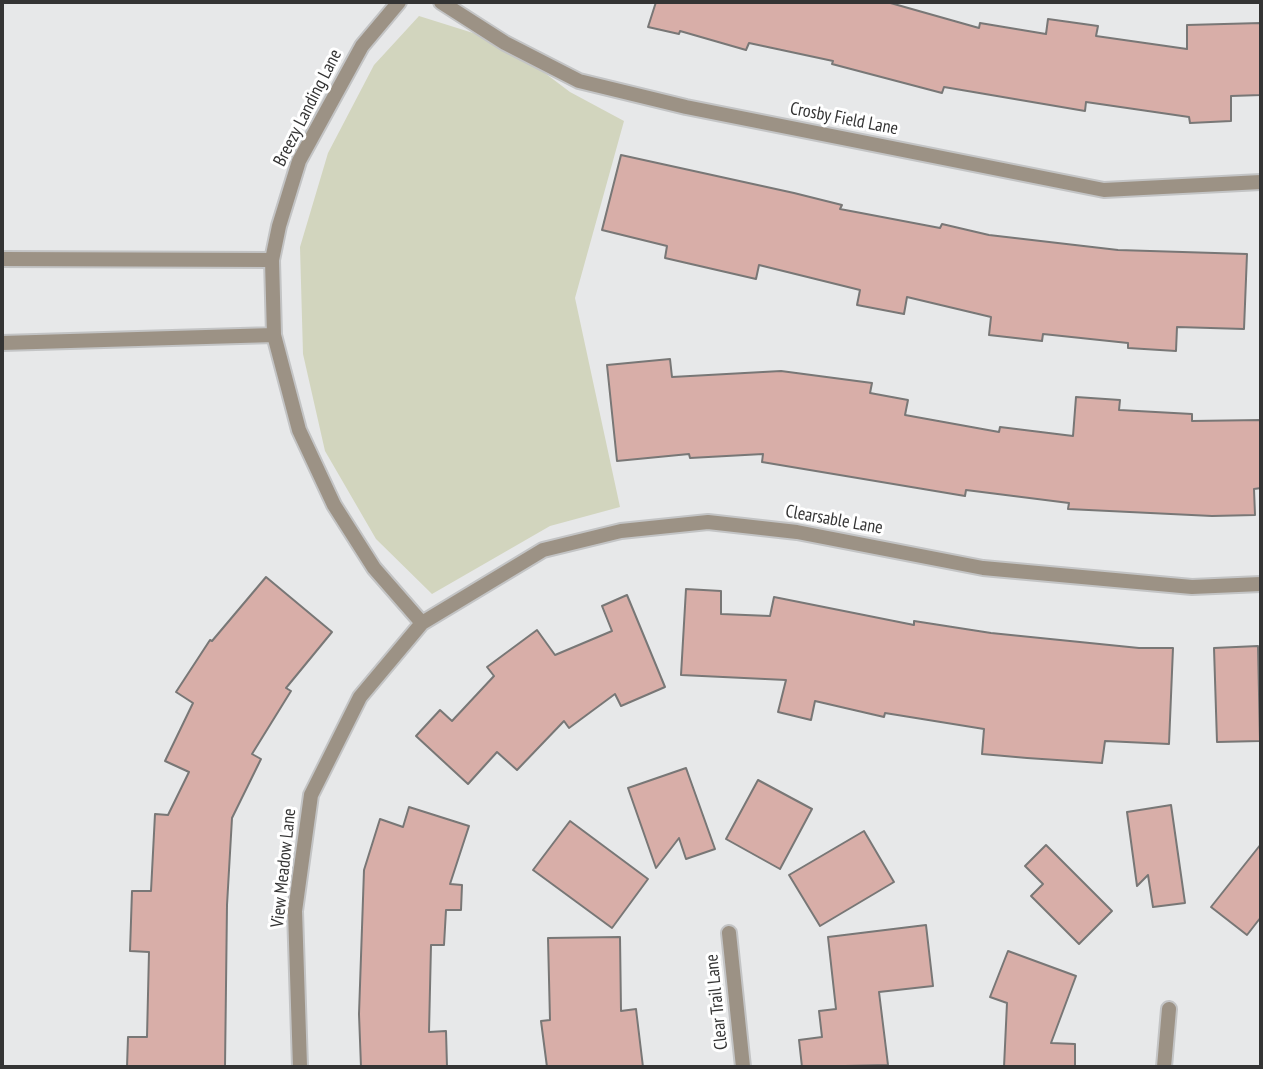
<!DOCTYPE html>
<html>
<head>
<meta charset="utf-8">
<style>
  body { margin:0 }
  #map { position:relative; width:1263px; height:1069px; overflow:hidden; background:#e7e8e9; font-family:"PT Sans Narrow",sans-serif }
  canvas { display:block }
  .frame { position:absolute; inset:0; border:4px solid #343434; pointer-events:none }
</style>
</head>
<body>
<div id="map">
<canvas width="1263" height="1069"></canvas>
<div class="frame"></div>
</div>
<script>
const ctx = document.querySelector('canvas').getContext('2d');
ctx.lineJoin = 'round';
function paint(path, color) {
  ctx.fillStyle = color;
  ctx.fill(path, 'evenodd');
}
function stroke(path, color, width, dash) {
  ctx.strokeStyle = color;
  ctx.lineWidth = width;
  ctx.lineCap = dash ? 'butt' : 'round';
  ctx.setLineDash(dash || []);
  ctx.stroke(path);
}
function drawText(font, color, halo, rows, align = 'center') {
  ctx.font = font + ' "PT Sans Narrow",sans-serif';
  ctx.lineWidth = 6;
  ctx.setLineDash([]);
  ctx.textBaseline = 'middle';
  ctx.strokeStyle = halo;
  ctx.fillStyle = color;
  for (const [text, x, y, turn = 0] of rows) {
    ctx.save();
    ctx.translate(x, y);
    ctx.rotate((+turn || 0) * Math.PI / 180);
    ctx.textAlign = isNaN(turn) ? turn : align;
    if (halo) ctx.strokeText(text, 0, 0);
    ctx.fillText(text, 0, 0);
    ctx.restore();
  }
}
paint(new Path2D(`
  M 419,16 L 505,43 L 570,92 L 624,121 L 575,298 L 620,507 L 550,526 L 432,594 L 376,539 L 325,451 L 303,354 L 300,247 L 328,153 L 374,65 Z`), '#d2d5be');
const building = new Path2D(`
  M 656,2 L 887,2 L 979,28 L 980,23 L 1046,34 L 1048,19 L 1098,26 L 1096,36 L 1187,49 L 1187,25 L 1261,23 L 1261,95 L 1231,96 L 1231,121 L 1190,123 L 1189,117 L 1086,102 L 1085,111 L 944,87 L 942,93 L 832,64 L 833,61 L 749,43 L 746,50 L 680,31 L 679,34 L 648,27 Z
  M 621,155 L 794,193 L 842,205 L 840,209 L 940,228 L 942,224 L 989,235 L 1118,250 L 1247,254 L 1244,329 L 1177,327 L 1176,351 L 1128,348 L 1128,343 L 1043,334 L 1042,341 L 989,335 L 991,317 L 907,297 L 904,314 L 857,305 L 860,290 L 759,265 L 756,279 L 665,258 L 667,246 L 602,230 Z
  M 670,359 L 672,377 L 781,371 L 872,383 L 870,393 L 908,400 L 905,415 L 999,432 L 1000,427 L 1073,436 L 1076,397 L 1120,400 L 1119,410 L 1192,414 L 1192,421 L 1261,420 L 1261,488 L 1254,489 L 1255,515 L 1212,516 L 1068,509 L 1069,503 L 966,490 L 965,496 L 762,462 L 763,454 L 690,458 L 689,454 L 617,461 L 607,365 Z
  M 266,577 L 332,632 L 286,688 L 291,691 L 252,754 L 261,759 L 232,818 L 227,905 L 225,1067 L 127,1067 L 128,1037 L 147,1037 L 149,952 L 130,951 L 132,891 L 151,891 L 155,814 L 168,815 L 189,772 L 165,761 L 193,703 L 176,692 L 210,640 L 212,641 Z
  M 686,589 L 721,591 L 721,614 L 770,616 L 774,597 L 914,625 L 914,621 L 991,633 L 1139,648 L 1173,648 L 1169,744 L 1105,741 L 1102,763 L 1027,758 L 982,754 L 984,729 L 885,713 L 884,717 L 815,701 L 811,720 L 778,712 L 786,680 L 681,675 Z
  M 627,595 L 665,687 L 621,706 L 615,694 L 569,728 L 564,721 L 517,770 L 497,752 L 468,784 L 416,736 L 440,710 L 452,721 L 494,676 L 487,667 L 537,630 L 555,655 L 612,631 L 602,606 Z
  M 1258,646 L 1260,741 L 1217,742 L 1214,648 Z
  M 686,768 L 715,849 L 686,859 L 679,838 L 656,868 L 628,788 Z
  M 758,780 L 812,809 L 780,869 L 726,839 Z
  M 1171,805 L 1185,903 L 1153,907 L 1148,875 L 1137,886 L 1127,812 Z
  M 409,807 L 469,826 L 450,884 L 462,885 L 461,910 L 446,910 L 444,945 L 431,945 L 429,1032 L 446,1031 L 447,1067 L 361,1067 L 359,1014 L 364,870 L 380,819 L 403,827 Z
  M 570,821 L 648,879 L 612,928 L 533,870 Z
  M 864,831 L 894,882 L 820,926 L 789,875 Z
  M 1261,844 L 1261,917 L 1247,935 L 1211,907 Z
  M 1046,845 L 1112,911 L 1079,944 L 1031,896 L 1043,884 L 1025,866 Z
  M 926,925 L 933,986 L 879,992 L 888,1065 L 802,1067 L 799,1040 L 822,1037 L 819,1011 L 836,1009 L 828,937 Z
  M 620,937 L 621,1011 L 636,1009 L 643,1067 L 547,1067 L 541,1021 L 550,1020 L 548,938 Z
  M 1008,951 L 1076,976 L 1051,1043 L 1075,1044 L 1075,1067 L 1004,1067 L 1007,1003 L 990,997 Z`);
paint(building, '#d8aea8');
stroke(building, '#787776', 2);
const minor = new Path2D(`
  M 399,2 L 362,46 L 299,161 L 279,226 L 272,260 L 274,335 L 299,430 L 334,505 L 374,568 L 422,623
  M 441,2 L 505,43 L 579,81 L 686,107 L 1104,190 L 1261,182
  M 2,259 L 272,260
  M 2,343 L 274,335
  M 729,933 L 743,1067
  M 300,1067 L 295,911 L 311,795 L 360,697 L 422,623 L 543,550 L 621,531 L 708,522 L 797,532 L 983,568 L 1192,587 L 1261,584
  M 1164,1067 L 1169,1009`);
stroke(minor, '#c3c4c5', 18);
stroke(minor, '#9c9285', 14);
drawText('18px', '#343434', '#fff', [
  ["Breezy Landing Lane",308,108,-63],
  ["Crosby Field Lane",844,119,11],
  ["Clearsable Lane",834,520,10],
  ["View Meadow Lane",284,868,-84],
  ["Clear Trail Lane",717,1002,-96]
]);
</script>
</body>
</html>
